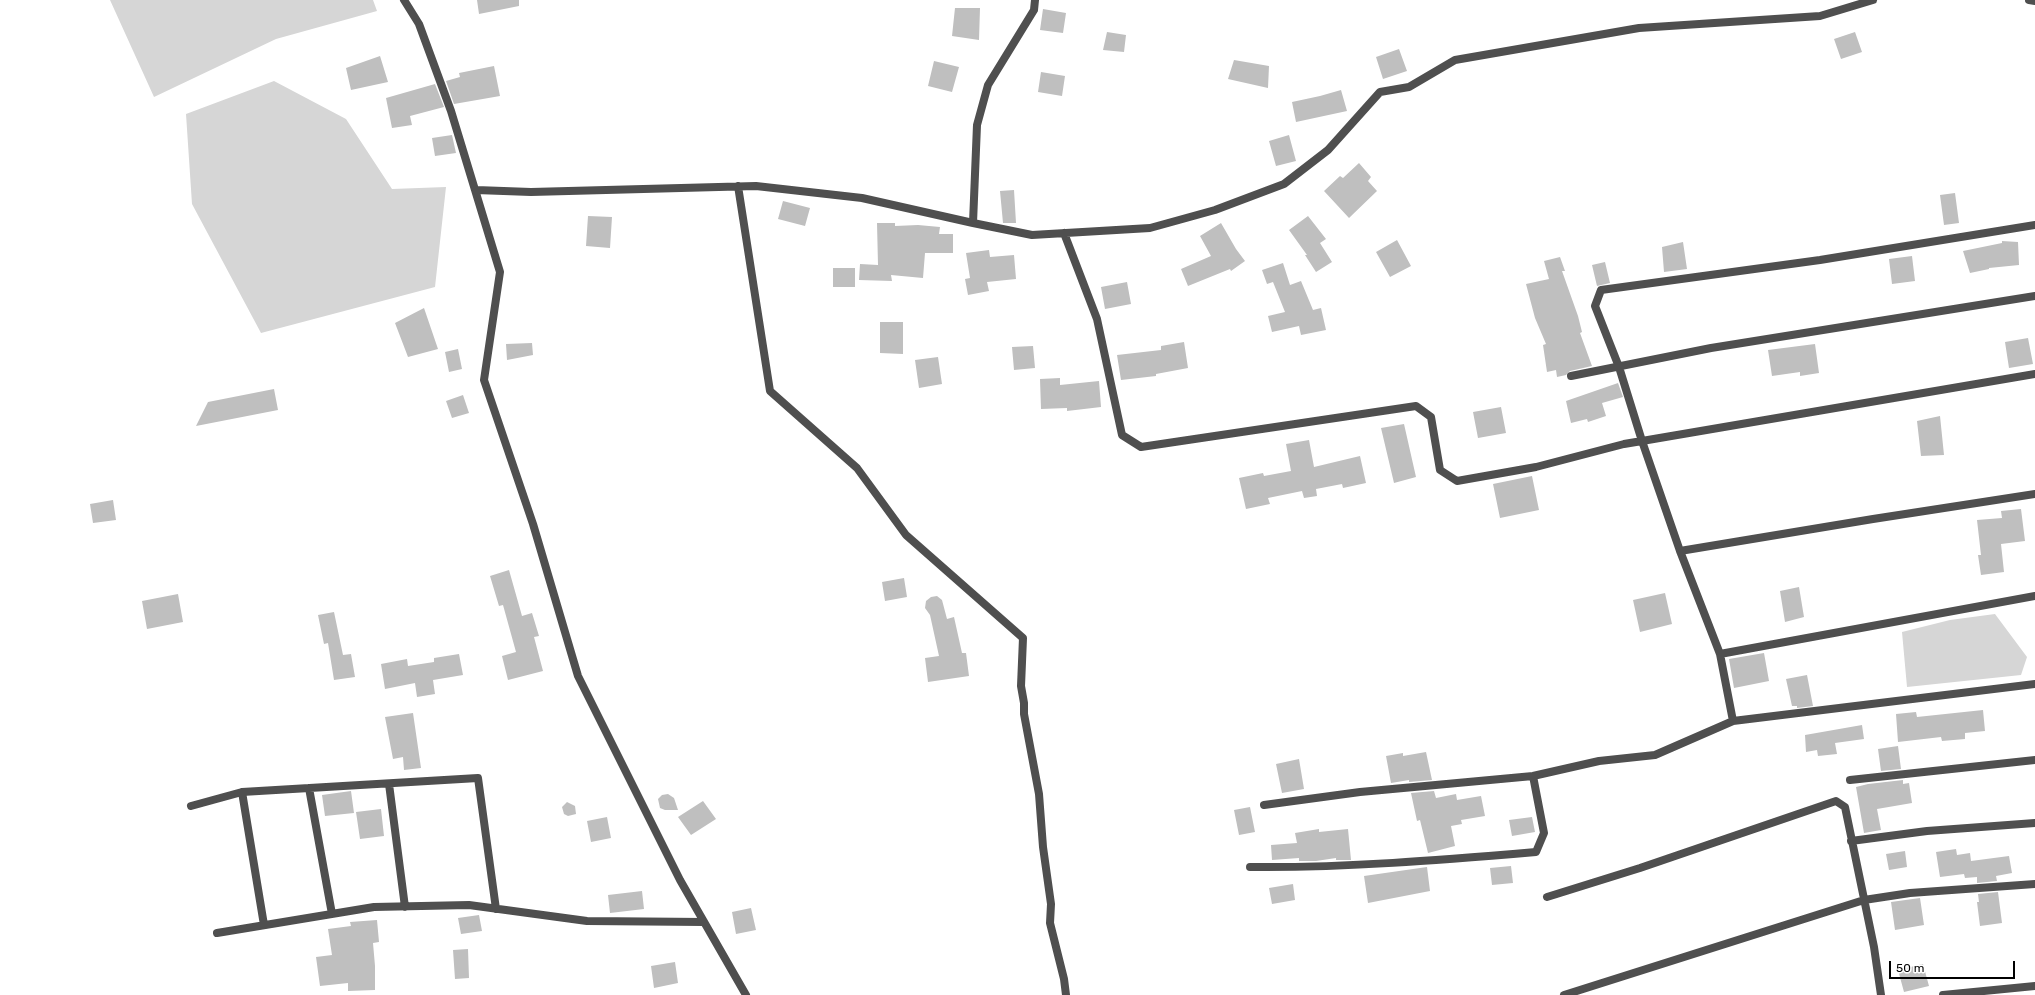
<!DOCTYPE html>
<html>
<head>
<meta charset="utf-8">
<style>
  body { margin:0 }
  #map { position:relative; width:2035px; height:995px; overflow:hidden; background:#fff; font-family:Rubik,sans-serif }
  canvas { display:block }
  .scale { position:absolute; left:1889px; top:961px; width:126px; height:18px; box-sizing:border-box; border:2px solid #000; border-top:0; padding-left:5px; font-size:12px; line-height:14px; white-space:nowrap; color:#000; -webkit-text-stroke:3px #fff; paint-order:stroke }
</style>
</head>
<body>
<div id="map">
<canvas width="2035" height="995"></canvas>
<div class="scale">50 m</div>
</div>
<script>
const ctx = document.querySelector('canvas').getContext('2d');
ctx.lineJoin = 'round';
function paint(path, color) {
  ctx.fillStyle = color;
  ctx.fill(path, 'evenodd');
}
function stroke(path, color, width, dash) {
  ctx.strokeStyle = color;
  ctx.lineWidth = width;
  ctx.lineCap = dash ? 'butt' : 'round';
  ctx.setLineDash(dash || []);
  ctx.stroke(path);
}
paint(new Path2D(`
  M 110,0 L 373,0 L 377,11 L 276,39 L 154,97 Z
  M 274,81 L 346,119 L 392,189 L 446,187 L 435,287 L 261,333 L 192,204 L 186,114 Z
  M 1995,614 L 2027,657 L 2021,675 L 1907,687 L 1902,632 L 1950,620 Z`), '#d6d6d6');
paint(new Path2D(`
  M 477,0 L 519,0 L 519,6 L 479,14 Z
  M 955,8 L 980,8 L 979,40 L 952,36 Z
  M 1043,9 L 1066,13 L 1063,33 L 1040,30 Z
  M 1107,32 L 1126,35 L 1124,52 L 1103,50 Z
  M 1855,32 L 1862,52 L 1841,59 L 1834,39 Z
  M 1399,49 L 1407,71 L 1383,79 L 1376,57 Z
  M 380,56 L 388,82 L 351,90 L 346,68 Z
  M 1234,60 L 1269,66 L 1268,88 L 1228,79 Z
  M 934,61 L 959,67 L 952,92 L 928,86 Z
  M 494,66 L 500,96 L 454,104 L 446,81 L 460,77 L 459,73 Z
  M 1041,72 L 1065,76 L 1062,96 L 1038,92 Z
  M 435,84 L 444,107 L 410,116 L 412,125 L 392,128 L 386,98 Z
  M 1341,90 L 1347,111 L 1296,122 L 1292,102 L 1320,96 Z
  M 452,135 L 456,153 L 435,156 L 432,138 Z
  M 1289,135 L 1296,161 L 1276,166 L 1269,141 Z
  M 1359,163 L 1371,177 L 1368,181 L 1377,191 L 1349,218 L 1324,191 L 1340,176 L 1343,178 Z
  M 1014,190 L 1016,223 L 1003,223 L 1000,191 Z
  M 1955,193 L 1959,223 L 1944,225 L 1940,195 Z
  M 783,201 L 810,208 L 805,226 L 778,219 Z
  M 588,216 L 612,217 L 610,248 L 586,246 Z
  M 1308,216 L 1326,239 L 1320,243 L 1332,262 L 1316,272 L 1305,255 L 1307,255 L 1289,230 Z
  M 877,223 L 895,223 L 895,226 L 918,225 L 940,227 L 939,234 L 953,234 L 953,253 L 925,253 L 923,278 L 891,275 L 892,281 L 859,280 L 860,264 L 878,265 Z
  M 1221,223 L 1236,249 L 1245,261 L 1231,271 L 1230,269 L 1188,286 L 1181,269 L 1211,256 L 1200,236 Z
  M 1397,240 L 1411,266 L 1390,277 L 1376,252 Z
  M 2002,241 L 2018,242 L 2019,265 L 1989,268 L 1989,269 L 1970,273 L 1963,251 L 2002,243 Z
  M 1683,242 L 1687,269 L 1664,272 L 1662,247 Z
  M 989,250 L 990,257 L 1014,255 L 1016,279 L 987,282 L 989,291 L 968,295 L 965,279 L 970,278 L 966,253 Z
  M 1912,256 L 1915,281 L 1892,284 L 1889,259 Z
  M 1560,257 L 1565,271 L 1562,271 L 1578,316 L 1582,332 L 1580,333 L 1592,366 L 1570,371 L 1566,375 L 1557,377 L 1556,370 L 1547,372 L 1543,345 L 1546,344 L 1535,318 L 1526,284 L 1549,279 L 1544,261 Z
  M 1605,262 L 1610,283 L 1597,286 L 1592,265 Z
  M 1283,263 L 1290,285 L 1301,281 L 1313,310 L 1321,308 L 1326,330 L 1301,335 L 1299,326 L 1272,332 L 1268,316 L 1285,312 L 1273,282 L 1267,284 L 1262,270 Z
  M 833,268 L 855,268 L 855,287 L 833,287 Z
  M 1127,282 L 1131,304 L 1105,309 L 1101,287 Z
  M 424,308 L 438,349 L 408,357 L 395,323 Z
  M 880,322 L 903,322 L 903,354 L 880,353 Z
  M 2028,338 L 2033,364 L 2009,368 L 2005,342 Z
  M 1184,342 L 1188,368 L 1156,374 L 1156,376 L 1121,380 L 1117,355 L 1161,350 L 1161,346 Z
  M 532,343 L 533,355 L 507,360 L 506,344 Z
  M 1815,344 L 1819,373 L 1800,376 L 1800,372 L 1772,376 L 1768,350 Z
  M 1033,346 L 1035,368 L 1014,370 L 1012,347 Z
  M 458,349 L 462,369 L 449,372 L 445,352 Z
  M 938,357 L 942,384 L 919,388 L 915,360 Z
  M 1060,378 L 1060,385 L 1099,381 L 1101,407 L 1067,411 L 1067,408 L 1041,409 L 1040,379 Z
  M 1618,383 L 1623,397 L 1602,403 L 1606,416 L 1588,422 L 1587,419 L 1571,423 L 1566,401 Z
  M 274,389 L 278,410 L 196,426 L 208,402 Z
  M 463,395 L 469,413 L 452,418 L 446,401 Z
  M 1501,407 L 1506,433 L 1478,438 L 1473,412 Z
  M 1940,416 L 1944,455 L 1921,456 L 1917,421 Z
  M 1404,424 L 1416,477 L 1394,483 L 1381,428 Z
  M 1309,440 L 1314,467 L 1360,456 L 1366,483 L 1343,488 L 1342,484 L 1316,489 L 1317,496 L 1304,498 L 1302,491 L 1268,498 L 1270,504 L 1246,509 L 1239,478 L 1263,473 L 1264,476 L 1291,471 L 1286,444 Z
  M 1532,476 L 1539,510 L 1500,518 L 1493,484 Z
  M 113,500 L 116,520 L 93,523 L 90,504 Z
  M 2021,509 L 2025,541 L 2001,544 L 2004,572 L 1981,575 L 1978,555 L 1981,555 L 1977,520 L 2002,518 L 2001,511 Z
  M 509,570 L 522,616 L 532,613 L 539,636 L 534,637 L 543,671 L 508,680 L 502,656 L 516,652 L 503,605 L 499,606 L 490,576 Z
  M 904,578 L 907,597 L 885,601 L 882,582 Z
  M 1799,587 L 1804,617 L 1785,622 L 1780,591 Z
  M 1665,593 L 1672,624 L 1640,632 L 1633,600 Z
  M 178,594 L 183,622 L 147,629 L 142,601 Z
  M 937,596 L 942,600 L 947,619 L 954,617 L 962,653 L 966,653 L 969,676 L 928,682 L 925,658 L 939,656 L 930,615 L 925,608 L 926,601 L 931,597 Z
  M 334,612 L 343,655 L 351,654 L 355,677 L 334,680 L 328,643 L 324,644 L 318,615 Z
  M 1764,653 L 1769,681 L 1734,688 L 1729,659 Z
  M 459,654 L 463,675 L 433,680 L 435,694 L 417,697 L 415,683 L 385,689 L 381,664 L 407,659 L 408,666 L 434,662 L 434,658 Z
  M 1807,675 L 1813,706 L 1797,708 L 1797,706 L 1792,706 L 1786,679 Z
  M 1983,710 L 1985,731 L 1965,733 L 1965,739 L 1942,741 L 1941,737 L 1898,742 L 1896,714 L 1916,712 L 1917,717 Z
  M 413,713 L 421,768 L 404,770 L 403,757 L 393,759 L 385,717 Z
  M 1862,725 L 1864,739 L 1835,743 L 1837,754 L 1818,756 L 1817,750 L 1806,752 L 1805,735 Z
  M 1898,746 L 1901,769 L 1881,771 L 1878,749 Z
  M 1426,752 L 1432,780 L 1409,782 L 1409,780 L 1391,783 L 1386,756 L 1403,753 L 1403,756 Z
  M 1299,759 L 1304,789 L 1282,793 L 1276,764 Z
  M 1903,780 L 1903,784 L 1909,783 L 1912,803 L 1877,809 L 1881,830 L 1864,833 L 1856,787 L 1868,784 Z
  M 351,791 L 354,813 L 325,816 L 322,795 Z
  M 1434,791 L 1436,798 L 1456,794 L 1457,800 L 1481,796 L 1485,816 L 1461,820 L 1462,824 L 1451,826 L 1455,846 L 1428,853 L 1420,820 L 1417,821 L 1411,793 Z
  M 668,794 L 674,798 L 678,810 L 665,810 L 660,808 L 658,799 L 662,795 Z
  M 703,801 L 716,819 L 691,835 L 678,817 Z
  M 567,802 L 575,806 L 576,814 L 568,816 L 564,814 L 562,807 Z
  M 1250,807 L 1255,832 L 1239,835 L 1234,810 Z
  M 381,809 L 384,836 L 360,839 L 356,812 Z
  M 607,817 L 611,838 L 591,842 L 587,821 Z
  M 1532,817 L 1535,832 L 1512,836 L 1509,820 Z
  M 1319,829 L 1319,832 L 1348,829 L 1351,860 L 1336,860 L 1336,858 L 1316,861 L 1299,861 L 1299,858 L 1272,860 L 1271,845 L 1297,843 L 1295,833 Z
  M 1956,849 L 1957,855 L 1970,853 L 1971,861 L 2009,856 L 2012,873 L 1996,876 L 1997,881 L 1977,883 L 1977,877 L 1965,878 L 1964,874 L 1940,877 L 1936,852 Z
  M 1905,851 L 1907,867 L 1889,870 L 1886,854 Z
  M 1511,866 L 1513,883 L 1492,885 L 1490,868 Z
  M 1427,867 L 1430,891 L 1368,903 L 1364,876 Z
  M 1293,884 L 1295,900 L 1272,904 L 1269,888 Z
  M 642,891 L 644,909 L 610,913 L 608,895 Z
  M 1998,892 L 2002,923 L 1980,926 L 1977,902 L 1979,902 L 1978,894 Z
  M 1920,898 L 1924,925 L 1895,930 L 1891,902 Z
  M 751,908 L 756,930 L 736,934 L 732,912 Z
  M 479,915 L 482,931 L 461,934 L 458,918 Z
  M 377,920 L 379,942 L 373,943 L 375,966 L 375,990 L 348,991 L 348,983 L 320,986 L 316,957 L 332,955 L 328,929 L 351,926 L 350,922 Z
  M 468,949 L 469,978 L 455,979 L 453,950 Z
  M 675,962 L 678,983 L 654,988 L 651,966 Z
  M 1923,964 L 1929,986 L 1904,992 L 1898,970 Z`), '#bfbfbf');
stroke(new Path2D(`
  M 404,0 L 419,24 L 451,111 L 500,272 L 484,380 L 533,524 L 578,676 L 680,880 L 746,995
  M 1035,0 L 1034,10 L 988,85 L 977,125 L 973,223 L 1032,235 L 1150,228 L 1215,210 L 1284,184 L 1328,150 L 1380,92 L 1409,87 L 1455,60 L 1639,28 L 1820,16 L 1873,0
  M 2029,0 L 2035,1
  M 738,186 L 770,391 L 857,468 L 906,535 L 1023,638 L 1021,686 L 1024,703 L 1024,714 L 1039,794 L 1043,847 L 1051,904 L 1050,923 L 1064,979 L 1066,995
  M 476,190 L 531,192 L 756,186 L 862,198 L 973,223
  M 1064,233 L 1097,319 L 1122,435 L 1141,447 L 1416,406 L 1431,417 L 1440,470 L 1457,481 L 1536,467 L 1624,444 L 1642,441 L 1619,367 L 1595,306 L 1601,290 L 1820,260 L 2035,225
  M 2035,374 L 1642,441 L 1680,551 L 1720,654 L 1733,721 L 2035,684
  M 1571,376 L 1711,348 L 2035,296
  M 1680,551 L 1873,519 L 2035,494
  M 1720,654 L 2035,596
  M 1850,780 L 2035,760
  M 389,784 L 405,907
  M 309,788 L 332,914
  M 242,792 L 264,925
  M 1264,805 L 1360,792 L 1533,776 L 1599,761 L 1655,755 L 1733,721
  M 191,806 L 242,792 L 478,778 L 496,909
  M 1851,841 L 1927,831 L 2035,823
  M 1250,867 C 1345,868 1441,860 1536,852 L 1544,833 L 1533,776
  M 1547,897 L 1640,868 L 1836,801 L 1845,807 L 1874,947 L 1881,995
  M 217,933 L 374,907 L 469,905 L 587,921 L 704,922
  M 1564,995 L 1864,900 L 1910,893 L 2035,884
  M 1943,995 L 2035,986`), '#4f4f4f', 8);
</script>
</body>
</html>
